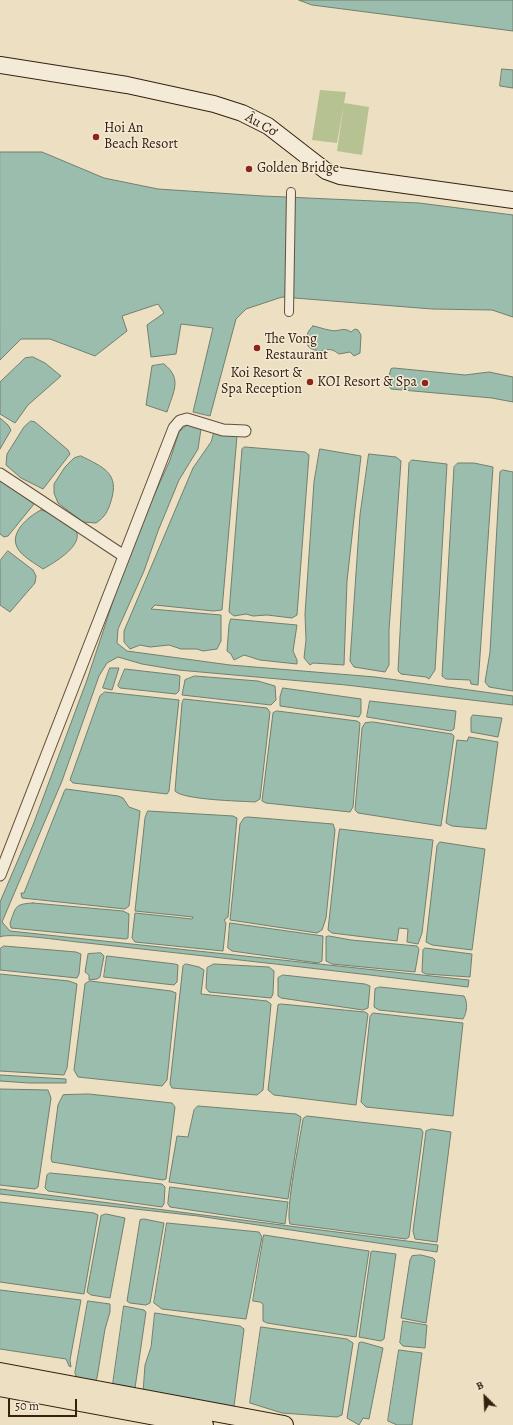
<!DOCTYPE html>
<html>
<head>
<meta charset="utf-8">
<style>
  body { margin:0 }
  #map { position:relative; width:513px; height:1425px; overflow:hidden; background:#eddfc1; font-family:Alegreya,serif }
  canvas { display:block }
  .north { position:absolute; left:465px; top:1377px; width:40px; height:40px; -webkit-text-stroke:3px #f3ead7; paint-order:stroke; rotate:336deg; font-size:11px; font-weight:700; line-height:16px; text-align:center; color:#35210e }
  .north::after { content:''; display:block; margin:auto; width:14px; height:18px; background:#35210e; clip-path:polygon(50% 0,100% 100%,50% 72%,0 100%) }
  .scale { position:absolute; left:8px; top:1399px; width:69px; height:18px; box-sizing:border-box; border:2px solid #35210e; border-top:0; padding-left:5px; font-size:12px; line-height:14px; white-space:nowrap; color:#35210e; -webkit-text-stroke:3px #f3ead7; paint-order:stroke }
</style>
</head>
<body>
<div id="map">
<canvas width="513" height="1425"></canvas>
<div class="north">B</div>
<div class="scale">50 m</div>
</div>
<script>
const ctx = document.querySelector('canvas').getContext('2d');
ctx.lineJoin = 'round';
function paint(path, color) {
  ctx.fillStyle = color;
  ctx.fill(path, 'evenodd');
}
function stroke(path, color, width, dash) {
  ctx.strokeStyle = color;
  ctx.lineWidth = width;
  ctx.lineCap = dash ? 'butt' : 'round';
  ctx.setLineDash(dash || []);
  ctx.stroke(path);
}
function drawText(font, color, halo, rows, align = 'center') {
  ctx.font = font + ' Alegreya,serif';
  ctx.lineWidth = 3;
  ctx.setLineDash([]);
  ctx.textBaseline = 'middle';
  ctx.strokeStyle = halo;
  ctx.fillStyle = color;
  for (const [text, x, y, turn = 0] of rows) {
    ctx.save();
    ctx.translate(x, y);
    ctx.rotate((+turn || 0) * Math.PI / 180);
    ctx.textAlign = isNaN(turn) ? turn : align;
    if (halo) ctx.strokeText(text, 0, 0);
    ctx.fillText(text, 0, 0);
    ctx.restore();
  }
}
paint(new Path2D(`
  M 320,90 L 346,92 L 337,143 L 312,140 Z
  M 344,103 L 369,107 L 362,155 L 337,151 Z`), '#b7c293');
const water = new Path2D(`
  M 299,0 L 513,0 L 513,31 L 312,5 Z
  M 502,69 L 513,70 L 513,88 L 500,86 Z
  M 0,152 L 42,152 L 104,178 L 158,189 L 263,196 L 419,203 L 513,215 L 513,317 L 492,310 L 432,309 L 282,297 L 246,309 L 236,319 L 210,416 L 193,412 L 213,328 L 181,324 L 176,354 L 151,357 L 147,325 L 164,313 L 158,304 L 122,316 L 127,331 L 95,356 L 50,339 L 21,339 L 0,360 Z
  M 313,326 C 319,327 323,329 329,330 C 338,333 343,326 351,332 L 355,329 L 358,330 L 361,335 L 360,353 L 354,356 L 350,352 L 339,354 C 328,345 326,353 315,350 C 302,347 305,333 313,326 Z
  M 33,357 L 45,363 L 61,376 L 28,405 L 15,423 L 0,414 L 0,382 L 25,358 Z
  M 164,364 C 183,379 173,392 167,412 L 146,405 L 152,366 Z
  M 394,368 L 465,375 L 489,372 L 513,377 L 513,402 L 492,398 L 391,389 L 387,383 L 391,369 Z
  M 0,418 L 8,425 L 11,430 L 0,449 Z
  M 31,421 L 35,422 L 68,450 L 70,454 L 43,489 L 21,478 L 6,465 L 7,454 L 24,427 Z
  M 189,424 L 201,429 L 198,449 L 179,480 L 158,531 L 144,571 L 118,629 L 117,643 L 127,651 L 230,665 L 375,677 L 513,696 L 513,705 L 346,685 L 178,670 L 142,664 L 118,657 L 107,663 L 99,676 L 62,781 L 2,922 L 10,931 L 469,980 L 468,987 C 341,971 214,957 87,943 C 72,942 9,932 0,937 L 0,902 L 33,825 L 87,680 L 117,589 L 152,500 L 170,460 L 179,432 Z
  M 214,433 L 237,436 L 222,610 L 213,611 L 155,605 L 151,609 L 221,615 L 221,641 L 217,649 L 203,651 L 197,649 L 181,649 L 169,645 L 150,647 L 140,645 L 130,649 L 124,642 L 124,631 L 193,468 L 211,442 Z
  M 245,447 L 305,452 L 309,455 L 297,615 L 292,618 L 267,615 L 253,616 L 246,614 L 234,616 L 229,612 L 242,449 Z
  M 320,449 L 361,456 L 347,581 L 344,665 L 313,663 L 310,665 L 304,658 L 306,640 L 305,614 L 314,482 Z
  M 369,454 L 396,457 L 401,461 L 389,630 L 389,665 L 385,672 L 354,667 L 350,661 L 360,515 Z
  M 81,456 C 103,467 120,473 111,501 C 108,511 105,517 96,523 L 83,522 L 58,503 L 54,493 L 54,484 L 65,467 L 74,458 Z
  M 412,460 L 447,464 L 435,670 L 429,679 L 426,677 L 401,674 L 398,671 L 409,463 Z
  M 458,463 L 474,463 L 493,467 L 478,685 L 471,684 L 470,680 L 446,679 L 442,676 L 454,467 Z
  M 503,470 L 513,472 L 513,691 L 489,687 L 485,682 L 490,652 L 500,472 Z
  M 0,480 L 34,504 L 8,536 L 4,537 L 0,534 Z
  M 41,510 C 94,526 84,546 43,569 C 36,564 23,557 18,549 C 8,533 29,516 41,510 Z
  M 8,551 L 33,570 L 36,576 L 35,583 L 10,612 L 0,605 L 0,561 Z
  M 231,619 L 297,625 L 293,651 L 297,660 L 297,664 L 260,660 L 244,655 L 234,660 L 231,654 L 227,651 L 229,625 Z
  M 110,668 L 119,668 L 112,690 L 103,688 Z
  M 125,669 L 177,675 L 180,676 L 179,691 L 176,694 L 120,688 L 118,686 Z
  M 195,676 L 258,681 L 275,686 L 276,700 L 271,705 L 182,695 L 185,680 Z
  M 283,688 L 361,699 L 361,713 L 359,717 L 280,706 L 280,697 Z
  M 105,692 L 179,700 L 169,791 L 167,794 L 73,783 L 70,780 L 100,696 Z
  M 184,699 L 267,708 L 270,712 L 260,799 L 255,802 C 241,801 183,800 175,791 L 182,703 Z
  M 370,701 L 456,711 L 454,729 L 451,731 L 367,717 Z
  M 277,711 L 357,721 L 360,723 L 353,807 L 350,812 L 266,803 L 262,801 L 273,713 Z
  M 473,715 L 502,718 L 498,737 L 471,732 L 471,718 Z
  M 373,722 L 452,734 L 454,736 L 441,826 L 358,813 L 355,810 L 362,728 L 365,723 Z
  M 469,737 L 498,742 L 486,829 L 452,826 L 446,823 L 457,740 L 467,741 Z
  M 66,789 L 118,796 L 123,798 L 129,807 L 140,811 L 129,906 L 125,909 L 22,898 L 21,893 L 24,893 L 64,792 Z
  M 148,811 L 233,816 L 237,818 L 228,917 L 224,920 L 226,923 L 223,951 L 135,942 L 132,938 L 135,913 L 192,919 L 193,917 L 135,911 L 145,818 Z
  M 248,817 L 333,824 L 335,830 L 326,918 L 322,930 L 317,933 L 230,920 L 240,824 L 244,818 Z
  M 340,829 L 433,840 L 422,933 L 418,944 L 407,942 L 408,929 L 399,928 L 397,941 L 332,933 L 328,930 L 338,839 Z
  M 440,842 L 485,849 L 472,950 L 432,945 L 426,942 L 437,846 Z
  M 33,903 L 123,911 L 129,914 L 128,938 L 126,939 L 11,928 L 10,923 C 16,907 14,904 33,903 Z
  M 230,923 L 323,936 L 322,961 L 318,963 L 232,951 L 228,948 Z
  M 329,936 L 351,940 L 417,946 L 419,949 L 415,972 L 332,964 L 326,961 L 326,937 Z
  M 4,946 L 76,952 L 81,954 L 79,974 L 77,978 L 0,970 L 0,949 Z
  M 425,948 L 472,954 L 470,977 L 426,974 L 422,972 L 423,950 Z
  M 101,953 L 104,956 L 100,977 L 97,979 L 89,980 L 89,975 L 85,972 L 88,954 Z
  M 107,956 L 175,964 L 178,965 L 177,982 L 174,985 L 104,977 Z
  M 186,964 L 199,967 L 204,970 L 201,994 L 267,1001 L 271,1004 L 263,1090 L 257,1095 L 172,1088 L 170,1084 L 183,966 Z
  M 214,964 L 269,967 L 274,971 L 273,994 L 271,998 L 209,992 L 206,988 L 207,968 Z
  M 0,974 L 69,981 L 77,984 L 67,1068 L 64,1075 L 0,1071 Z
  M 283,975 L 365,984 L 370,986 L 368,1008 L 363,1010 L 281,998 L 278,996 L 278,978 Z
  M 90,981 L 171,991 L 176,993 L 167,1080 L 162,1086 L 78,1077 L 74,1070 L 85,984 Z
  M 380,987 L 464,996 C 468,1002 467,1013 463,1019 L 379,1010 L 374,1007 L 375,989 Z
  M 281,1004 L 365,1012 L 368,1014 L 356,1105 L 274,1095 L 268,1090 L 278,1005 Z
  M 373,1013 L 463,1023 L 453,1116 L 366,1107 L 361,1102 L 370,1017 Z
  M 0,1075 L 66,1079 L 66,1083 L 29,1083 L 0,1081 Z
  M 0,1089 L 48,1090 L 51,1098 L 38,1187 L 35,1189 L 0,1185 Z
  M 89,1094 L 172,1103 L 175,1107 L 166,1179 L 163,1180 L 52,1162 L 51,1158 L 58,1105 L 63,1095 Z
  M 198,1106 L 296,1114 L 301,1117 L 288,1199 L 169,1182 L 177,1136 L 188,1137 L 194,1110 Z
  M 307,1116 L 421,1129 L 423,1132 L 409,1237 L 406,1239 L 290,1224 C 285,1210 300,1139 303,1119 Z
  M 432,1129 L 451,1132 L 437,1242 L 415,1239 L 413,1231 L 426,1131 Z
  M 50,1173 L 162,1184 L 165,1187 L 164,1204 L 162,1207 L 48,1191 L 45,1188 L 47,1175 Z
  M 170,1187 L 288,1202 L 285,1224 L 170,1207 L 168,1204 Z
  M 0,1189 L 438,1245 L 437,1252 L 198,1216 L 0,1194 Z
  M 0,1202 L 94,1213 L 98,1215 L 84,1294 L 0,1282 Z
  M 106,1214 L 125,1218 L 110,1298 L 91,1295 L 87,1292 L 101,1216 Z
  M 144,1219 L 164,1223 L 150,1303 L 146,1305 L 130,1303 L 127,1301 L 140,1220 Z
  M 167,1223 L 259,1232 L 262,1237 L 246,1319 L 162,1309 L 154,1303 Z
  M 264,1235 L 369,1251 L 356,1337 L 267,1323 L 263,1321 L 263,1304 L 260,1302 L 253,1301 Z
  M 373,1251 L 396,1254 L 384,1339 L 381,1341 L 359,1337 L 371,1252 Z
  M 421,1255 L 433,1258 L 435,1260 L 426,1323 L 401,1318 L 410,1260 L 412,1256 Z
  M 0,1290 L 81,1300 L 70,1360 L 71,1367 L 69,1366 L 66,1359 L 0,1349 Z
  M 88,1301 L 110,1304 L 110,1312 L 105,1329 L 97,1378 L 95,1382 L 78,1381 L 75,1373 Z
  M 124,1306 L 144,1310 L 146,1312 L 135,1388 L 113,1384 Z
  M 155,1313 L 240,1326 L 244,1329 L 234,1406 L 228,1408 L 143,1393 L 145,1365 L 151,1347 Z
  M 403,1321 L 427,1325 L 425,1348 L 403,1346 L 400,1343 Z
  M 261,1327 L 347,1339 L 353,1343 L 342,1415 L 337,1417 L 282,1413 L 250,1403 Z
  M 362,1342 L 383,1348 L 369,1419 L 363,1418 L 359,1425 L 347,1418 L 359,1343 Z
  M 399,1350 L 422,1353 L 412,1425 L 397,1425 L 388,1421 Z`);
paint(water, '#9abdae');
stroke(water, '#727f6e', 1);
const pedestrian = new Path2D(`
  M 289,312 L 291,192`);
const minor = new Path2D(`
  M 0,474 L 124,556
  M 0,875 L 174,428 L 180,421 L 187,419 L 223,430 L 245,431`);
const secondary = new Path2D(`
  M 0,65 L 127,85 L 214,104 L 242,113 L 268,126 L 326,171 L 340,176 L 513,200`);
const primary = new Path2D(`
  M 0,1372 L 284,1425
  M 0,1387 L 204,1425`);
stroke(pedestrian, '#63503b', 10);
stroke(minor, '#63503b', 13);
stroke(secondary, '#35210e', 18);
stroke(primary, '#35210e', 20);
stroke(pedestrian, '#f3ead7', 8);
stroke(minor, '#f3ead7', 11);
stroke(secondary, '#f3ead7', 16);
stroke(primary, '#eddfc1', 18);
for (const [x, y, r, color] of [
  [96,137,4,"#8f2418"],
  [249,169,4,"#8f2418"],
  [257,348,4,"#8f2418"],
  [310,382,4,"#8f2418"],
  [425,383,4,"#8f2418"]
]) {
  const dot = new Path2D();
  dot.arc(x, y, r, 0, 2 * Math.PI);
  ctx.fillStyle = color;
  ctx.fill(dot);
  stroke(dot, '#f3ead7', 1.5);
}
drawText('14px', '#35210e', '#f3ead7', [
  ["Âu Cơ",261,125,30]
]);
drawText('14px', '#35210e', '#f3ead7', [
  ["Hoi An",104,129],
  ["Beach Resort",104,145],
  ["Golden Bridge",257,169],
  ["The Vong",265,340],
  ["Restaurant",265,356],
  ["Koi Resort &",302,374,"right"],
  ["Spa Reception",302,390,"right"],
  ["KOI Resort & Spa",417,383,"right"]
], 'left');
</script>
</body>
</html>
